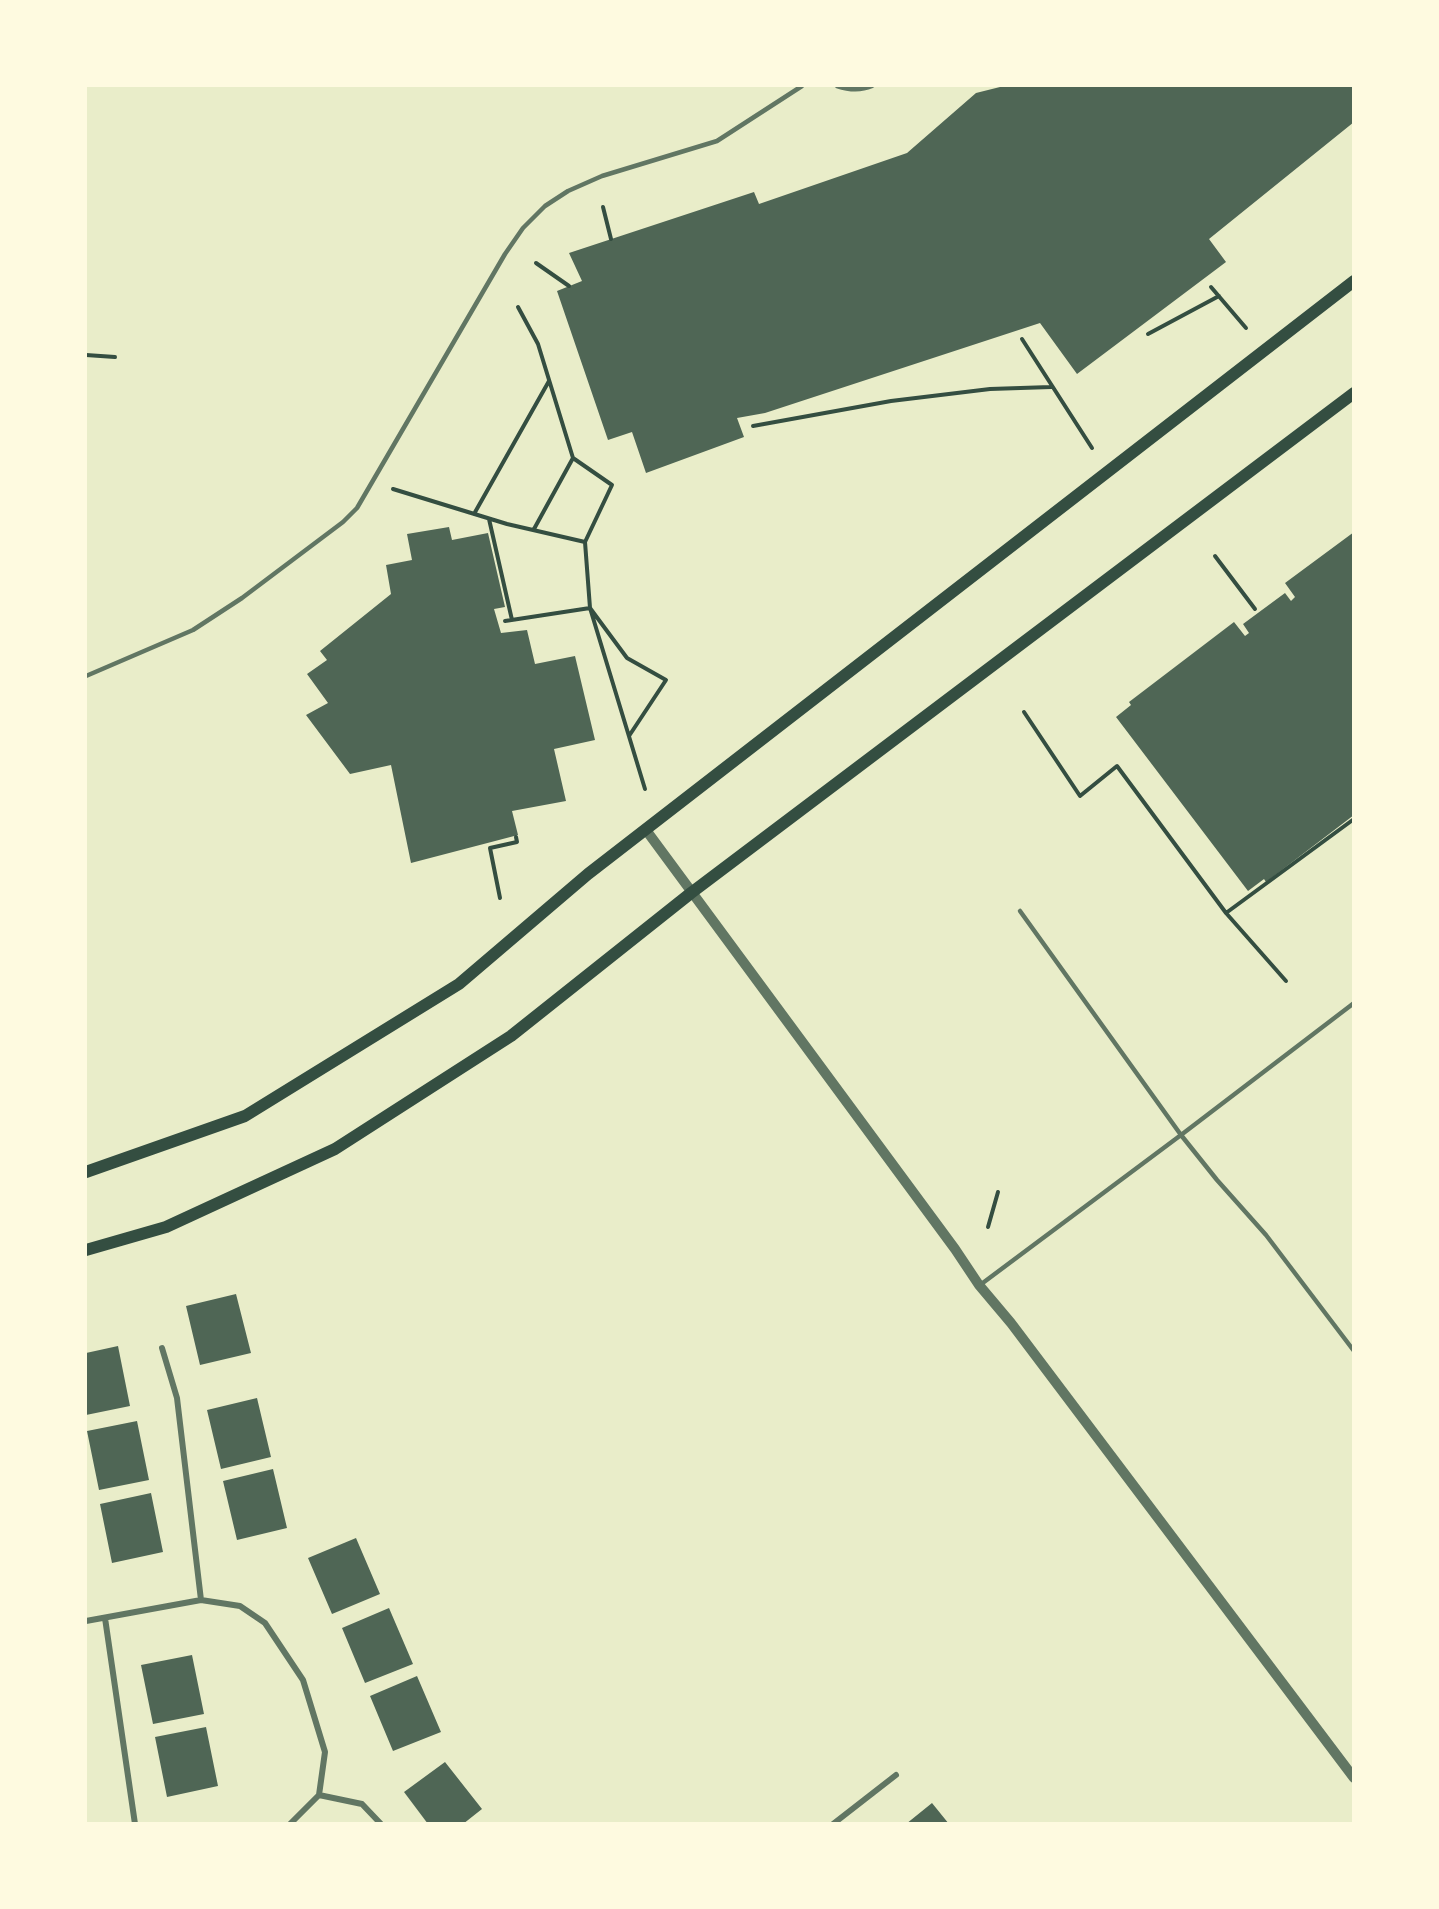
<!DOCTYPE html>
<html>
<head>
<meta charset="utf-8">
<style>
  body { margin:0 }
  #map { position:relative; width:1439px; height:1909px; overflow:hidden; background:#e9edc9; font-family:Karla,sans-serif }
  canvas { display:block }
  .frame { position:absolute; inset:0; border:87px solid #fefae0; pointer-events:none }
</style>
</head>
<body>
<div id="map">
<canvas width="1439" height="1909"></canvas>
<div class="frame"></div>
</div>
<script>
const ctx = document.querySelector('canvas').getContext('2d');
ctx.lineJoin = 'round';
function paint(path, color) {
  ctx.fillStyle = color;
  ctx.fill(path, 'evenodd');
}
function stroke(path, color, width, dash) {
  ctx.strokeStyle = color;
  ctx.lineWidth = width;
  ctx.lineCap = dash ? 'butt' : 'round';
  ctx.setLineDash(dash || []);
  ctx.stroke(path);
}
paint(new Path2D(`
  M 1004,86 L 1354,86 L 1354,122 L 1209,239 L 1226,262 L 1077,374 L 1040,323 L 765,413 L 737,418 L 744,437 L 646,473 L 632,432 L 608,440 L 557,291 L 582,281 L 569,253 L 754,192 L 759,204 L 907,153 L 976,93 Z
  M 449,527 L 452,540 L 488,533 L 505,607 L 494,609 L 501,633 L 527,630 L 535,664 L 575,656 L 595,740 L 554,749 L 566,801 L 512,811 L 518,835 L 411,863 L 391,765 L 350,774 L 306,715 L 328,703 L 307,674 L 327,660 L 320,651 L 391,594 L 386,565 L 412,560 L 407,534 Z
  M 1354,532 L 1354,815 L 1266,882 L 1264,879 L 1248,891 L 1116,717 L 1131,705 L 1129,702 L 1234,622 L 1245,636 L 1249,633 L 1243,624 L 1285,593 L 1291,601 L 1295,597 L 1285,583 Z
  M 236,1294 L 251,1353 L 200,1365 L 186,1306 Z
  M 118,1346 L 130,1406 L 86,1415 L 86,1353 Z
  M 257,1398 L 271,1457 L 221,1469 L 207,1410 Z
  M 137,1421 L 149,1480 L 99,1490 L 87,1431 Z
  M 273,1469 L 287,1528 L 237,1540 L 223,1481 Z
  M 151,1493 L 163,1552 L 112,1563 L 100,1504 Z
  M 356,1538 L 380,1594 L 332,1614 L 308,1558 Z
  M 389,1608 L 413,1664 L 365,1683 L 342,1628 Z
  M 192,1655 L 204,1714 L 153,1724 L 141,1665 Z
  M 417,1676 L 441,1732 L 393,1751 L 370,1696 Z
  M 206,1727 L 218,1786 L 167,1797 L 155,1737 Z
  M 445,1762 L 482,1809 L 463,1824 L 428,1824 L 404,1792 Z
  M 932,1803 L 949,1824 L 906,1824 Z`), '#4f6655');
stroke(new Path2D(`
  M 603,207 L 611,239
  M 536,263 L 569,286
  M 1211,287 L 1246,328
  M 518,307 L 538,344 L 573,458 L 612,485 L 585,542
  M 1148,334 L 1219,296
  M 1022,339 L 1092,448
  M 86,355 L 115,357
  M 753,426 L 891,401 L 990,389 L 1051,387
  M 393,489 L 507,524 L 585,542 L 590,608 L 645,789
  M 474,514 L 549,381
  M 489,519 L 512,620
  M 534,529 L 573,458
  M 1215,556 L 1255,609
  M 505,621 L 590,608 L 627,658 L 666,680 L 629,736
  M 1024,712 L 1080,796 L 1117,766 L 1226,913 L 1286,981
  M 500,898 L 490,848 L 517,842 L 516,837
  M 1226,913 L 1354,819
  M 988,1227 L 998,1192`), '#344e41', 4);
stroke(new Path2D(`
  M 837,86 C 849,90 860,91 872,86
  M 86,676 L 193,630 L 242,598 L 343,522 L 357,508 L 505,254 L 523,228 L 545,206 L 568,191 L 602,176 L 717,141 L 802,86
  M 1020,911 L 1181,1135 L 1217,1180 L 1266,1235 L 1354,1351
  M 980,1285 L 1181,1135 L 1354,1003`), '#617663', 4.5);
stroke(new Path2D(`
  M 162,1348 L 177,1398 L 201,1600
  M 105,1618 L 135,1824
  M 86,1621 L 201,1600 L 240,1606 L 265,1623 L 303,1680 L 325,1752 L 319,1795 L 290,1824
  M 319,1795 L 362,1804 L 381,1824
  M 833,1824 L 896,1775`), '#617663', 6);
stroke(new Path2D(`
  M 646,830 L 955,1249 L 979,1285 L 1011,1323 L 1354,1778`), '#617663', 10);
stroke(new Path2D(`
  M 86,1172 L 245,1116 L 459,984 L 588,874 L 1354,281
  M 86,1250 L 166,1227 L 335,1149 L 511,1036 L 691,893 L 1354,393`), '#344e41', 12);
</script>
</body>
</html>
